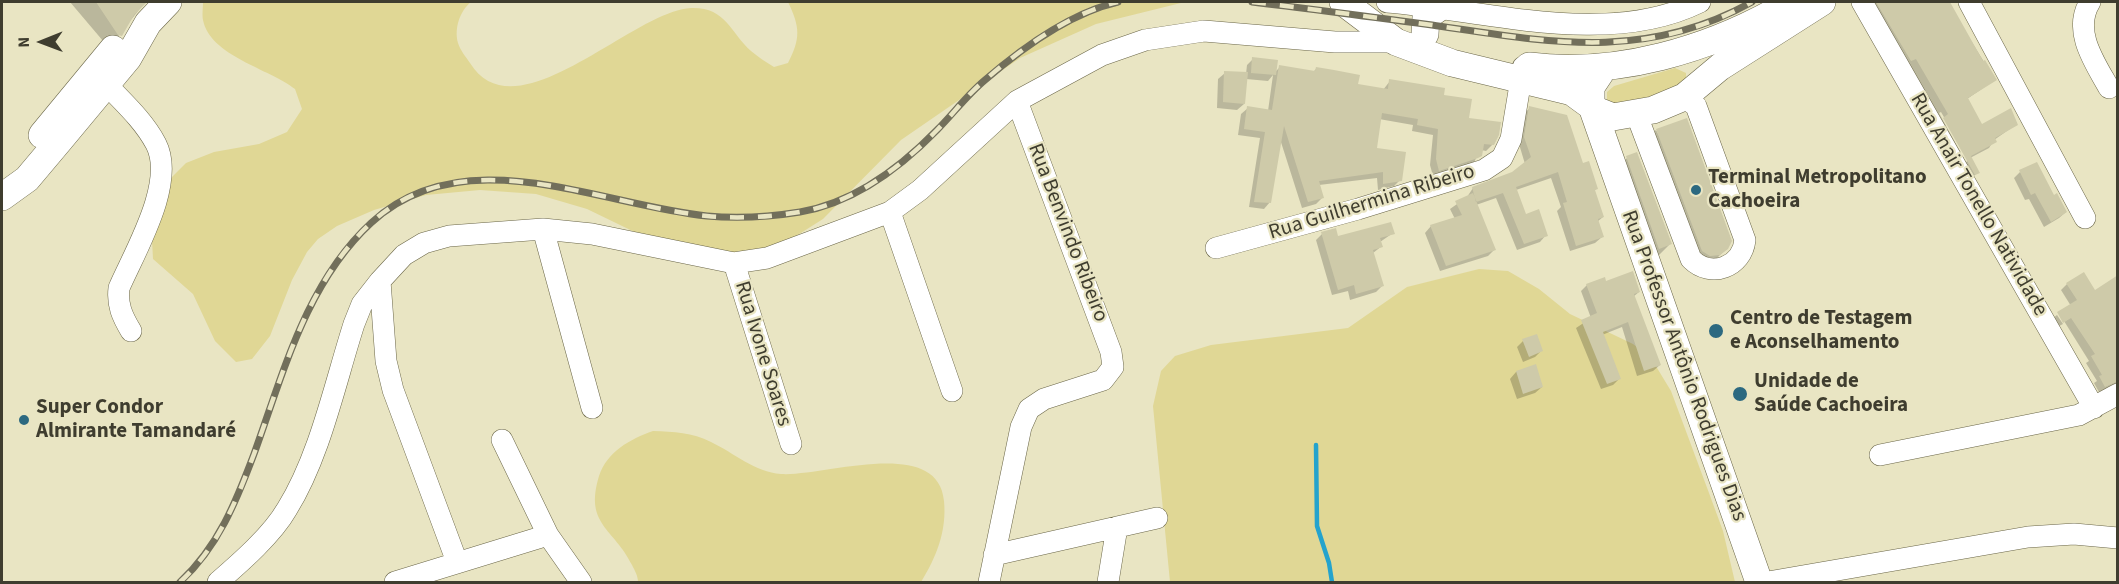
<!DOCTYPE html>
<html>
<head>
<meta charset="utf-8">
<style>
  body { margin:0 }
  #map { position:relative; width:2119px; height:584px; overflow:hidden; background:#e9e5c3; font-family:"Source Sans 3",sans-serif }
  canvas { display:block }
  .frame { position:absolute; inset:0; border:3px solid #3f3d2f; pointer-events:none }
  .north { position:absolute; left:12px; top:12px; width:60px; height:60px; -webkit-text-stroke:4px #e9e5c3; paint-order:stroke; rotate:269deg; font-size:16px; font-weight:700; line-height:24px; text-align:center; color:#3f3d2f }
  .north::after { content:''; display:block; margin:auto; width:21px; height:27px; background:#3f3d2f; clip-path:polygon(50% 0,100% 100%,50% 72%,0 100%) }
</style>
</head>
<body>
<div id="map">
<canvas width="2119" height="584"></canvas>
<div class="frame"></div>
<div class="north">N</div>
</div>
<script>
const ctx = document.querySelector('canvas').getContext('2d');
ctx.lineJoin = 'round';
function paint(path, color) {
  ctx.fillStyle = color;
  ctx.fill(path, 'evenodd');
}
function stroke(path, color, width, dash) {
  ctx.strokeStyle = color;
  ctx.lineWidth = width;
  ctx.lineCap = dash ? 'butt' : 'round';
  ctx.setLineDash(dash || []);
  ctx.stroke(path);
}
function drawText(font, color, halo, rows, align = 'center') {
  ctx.font = font + ' "Source Sans 3",sans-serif';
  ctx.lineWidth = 4.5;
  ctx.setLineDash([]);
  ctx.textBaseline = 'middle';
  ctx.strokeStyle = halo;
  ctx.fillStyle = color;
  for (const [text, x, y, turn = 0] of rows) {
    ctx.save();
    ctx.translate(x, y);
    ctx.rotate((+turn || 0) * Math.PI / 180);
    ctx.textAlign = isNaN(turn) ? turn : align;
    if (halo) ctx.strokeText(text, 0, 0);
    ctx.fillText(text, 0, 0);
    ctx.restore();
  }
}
paint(new Path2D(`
  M 203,2 L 471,2 C 460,11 454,28 458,43 C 460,50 466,57 470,63 C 516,137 632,11 691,8 C 726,7 730,32 751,51 C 758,57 766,62 774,67 L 788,63 C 801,38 800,27 788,2 L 1185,2 L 1096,24 L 1020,58 L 901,140 L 823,219 L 785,243 L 760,252 L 729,257 L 649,239 L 587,209 L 536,194 L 480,190 L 426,195 L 374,210 L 337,226 L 318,239 L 307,252 L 292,280 L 270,336 L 252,359 L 236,362 L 215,341 L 193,294 L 153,259 L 152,240 L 169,180 L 186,163 L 214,152 L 259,144 L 287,132 L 302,109 L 295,89 C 270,69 210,56 203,20 C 202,15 203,7 203,2 Z
  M 1675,68 L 1686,73 L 1686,83 L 1620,109 L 1607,101 L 1607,92 L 1614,86 Z
  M 1479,269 L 1508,271 L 1539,289 L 1570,314 L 1633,344 L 1651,358 L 1671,391 L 1709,493 L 1723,531 L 1735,582 L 1170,582 L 1153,406 L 1161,371 L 1175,356 L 1211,345 L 1348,328 L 1407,287 Z
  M 653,431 C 674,432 692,432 711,442 C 734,453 755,472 781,474 C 823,477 938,435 944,501 C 947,531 936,558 921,582 L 638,582 C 638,576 635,571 632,565 C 614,528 584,525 599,476 C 607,452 630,439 653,431 Z`), '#e0d795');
paint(new Path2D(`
  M 70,2 L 145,2 L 109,48 Z
  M 1868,2 L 1934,2 L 1940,11 L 1950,6 L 1995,80 L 1967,99 L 1982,127 L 2011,110 L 2017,124 L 1994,140 L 1989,148 L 1970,158 L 1978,172 L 1972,178 L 1937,125 L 1942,120 ZM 1941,112 L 1969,160 L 1966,162 L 1939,113 Z
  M 1253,59 L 1275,72 L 1280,67 L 1313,72 L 1316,69 L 1356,86 L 1383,90 L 1390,81 L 1442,96 L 1493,144 L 1486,151 L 1481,150 L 1474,162 L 1433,176 L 1430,165 L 1433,135 L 1412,131 L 1413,125 L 1379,119 L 1375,149 L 1400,180 L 1394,186 L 1378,190 L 1377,178 L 1319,185 L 1322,198 L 1316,204 L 1302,208 L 1280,139 L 1270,202 L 1264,209 L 1249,207 L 1260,138 L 1238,135 L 1241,114 L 1248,108 L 1268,111 L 1273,75 L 1268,81 L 1246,79 L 1244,104 L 1237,110 L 1217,108 L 1218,79 L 1225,73 L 1246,74 L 1247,65 Z
  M 1530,108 L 1582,165 L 1596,189 L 1594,191 L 1603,217 L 1597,222 L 1602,237 L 1595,243 L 1570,251 L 1557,211 L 1561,207 L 1551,178 L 1516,190 L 1525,216 L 1546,235 L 1540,242 L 1517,250 L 1496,198 L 1476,205 L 1494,250 L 1488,256 L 1440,271 L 1425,233 L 1431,226 L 1455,219 L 1450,209 L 1467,197 L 1473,188 L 1513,173 L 1525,164 L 1519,144 L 1523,114 Z
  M 1656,130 L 1723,252 L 1710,265 L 1702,268 L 1644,142 Z
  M 1627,158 L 1670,244 L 1658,256 L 1615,170 Z
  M 2020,172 L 2053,197 L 2066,212 L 2059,218 L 2044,227 L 2029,199 L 2025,200 L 2014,178 Z
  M 1393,233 L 1380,242 L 1382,246 L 1373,253 L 1382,286 L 1376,292 L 1350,300 L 1348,291 L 1332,295 L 1316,240 L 1322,234 L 1337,238 Z
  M 1605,283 L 1639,292 L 1633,297 L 1660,365 L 1653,371 L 1637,376 L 1622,327 L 1602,335 L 1619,379 L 1613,385 L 1601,389 L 1576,328 L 1591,318 L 1581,291 L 1587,285 Z
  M 2067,284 L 2095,292 L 2118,286 L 2118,389 L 2111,387 L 2099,392 L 2094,383 L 2097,381 L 2086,363 L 2089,361 L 2059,313 L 2071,306 L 2061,290 Z
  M 2057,315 L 2063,324 L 2057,327 L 2052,319 Z
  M 1523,341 L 1541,351 L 1535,357 L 1523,362 L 1517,347 Z
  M 1535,366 L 1542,387 L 1535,393 L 1517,399 L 1510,379 L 1516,372 Z`), '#0003');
stroke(new Path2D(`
  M 1316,445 L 1317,526 L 1329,563 L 1332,582`), '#24a3cd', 4.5);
paint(new Path2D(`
  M 96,2 L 147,2 L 134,15 L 122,36 L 118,35 Z
  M 1876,2 L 1950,2 L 1983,61 L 1985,60 L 1997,80 L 1968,98 L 1982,124 L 2011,108 L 2018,125 L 1995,138 L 1997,142 L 1971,156 L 1980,173 L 1975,175 L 1943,118 L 1948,114 L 1916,59 L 1911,61 Z
  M 1252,57 L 1278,60 L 1276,75 L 1251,73 Z
  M 1279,65 L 1315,71 L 1316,67 L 1334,70 L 1360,75 L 1358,84 L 1388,89 L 1389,79 L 1445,88 L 1444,95 L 1472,99 L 1469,118 L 1501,122 L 1499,135 L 1494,145 L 1484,144 L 1482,156 L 1478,158 L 1439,171 L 1436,159 L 1438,129 L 1417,125 L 1418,119 L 1382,113 L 1377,148 L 1406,152 L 1402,181 L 1383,184 L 1383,172 L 1319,181 L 1324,198 L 1308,202 L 1284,126 L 1271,203 L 1254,202 L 1265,132 L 1244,129 L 1247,106 L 1272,110 Z
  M 1224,71 L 1248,72 L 1245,104 L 1223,102 Z
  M 1529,106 L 1567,115 L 1583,163 L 1589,161 L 1598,189 L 1595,190 L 1604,217 L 1598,219 L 1604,237 L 1576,246 L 1563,203 L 1567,202 L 1558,172 L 1516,187 L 1526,214 L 1539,209 L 1548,236 L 1524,244 L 1503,193 L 1476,202 L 1472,187 L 1512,172 L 1531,157 L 1524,137 Z
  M 1687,118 L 1732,241 L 1728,249 L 1720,255 L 1710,256 L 1702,251 L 1656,129 Z
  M 1637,152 L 1672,244 L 1659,249 L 1626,156 Z
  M 2037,162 L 2054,195 L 2057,193 L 2067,212 L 2051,222 L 2035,193 L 2031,195 L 2019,170 Z
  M 1473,193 L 1496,250 L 1446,266 L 1430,225 L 1462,215 L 1455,201 Z
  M 1391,222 L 1395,234 L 1380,238 L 1383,247 L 1373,250 L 1384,286 L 1356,294 L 1354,285 L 1338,290 L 1321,232 L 1336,228 L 1338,236 Z
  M 1633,271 L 1640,292 L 1634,294 L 1661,365 L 1644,371 L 1628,322 L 1603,332 L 1621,379 L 1607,384 L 1581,320 L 1597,313 L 1586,284 L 1605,277 L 1606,281 Z
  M 2084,272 L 2095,290 L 2118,275 L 2118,381 L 2105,387 L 2099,376 L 2102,375 L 2091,356 L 2095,354 L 2071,318 L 2063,323 L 2057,312 L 2077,300 L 2066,283 Z
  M 1537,334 L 1543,351 L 1529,357 L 1522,339 Z
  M 1536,364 L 1543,387 L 1523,394 L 1516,371 Z`), '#cecaa9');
const minor = new Path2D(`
  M 1387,2 C 1486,10 1607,48 1700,2
  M 1862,2 L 2094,408
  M 1969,2 L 2085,218
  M 2090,2 C 2072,31 2095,63 2109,88
  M 106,84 C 124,103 144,121 156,144 C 176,183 135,251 119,288 C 117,305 122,316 131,331
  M 1636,113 L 1691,259 C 1711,279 1742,267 1745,240 L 1696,106 L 1684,97
  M 890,212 L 952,391
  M 543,229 L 592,408
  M 1216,248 L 1358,209 L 1484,170 L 1502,158 L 1511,139 L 1523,67
  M 734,263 L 791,444
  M 380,281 L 386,361 L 393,390 L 457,562
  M 502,440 L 548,535 L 581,582
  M 1880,455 L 2079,415 L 2118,394
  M 994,555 L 1157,518
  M 218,582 C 241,562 272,535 287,509 C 320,456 335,383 354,324 L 362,304 L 380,281 L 404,255 L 424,243 L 449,236 L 543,229 L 592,234 L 734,263 L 767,258 L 890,212 L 920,190 L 1017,101 L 1102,55 L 1145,40 L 1204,31 L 1335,42 L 1396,42
  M 395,582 L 548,535
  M 989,582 L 1021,427 L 1029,409 L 1044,399 L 1103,380 L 1113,367 L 1111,352 L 1017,101
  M 1108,582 L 1117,527
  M 1768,582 L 2028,537 L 2074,534 L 2118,538`);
const major = new Path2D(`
  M 1343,2 L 1396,42 L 1452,63 L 1572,92 L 1598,111 L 1613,117 L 1653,110 L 1684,97 L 1720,67 L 1822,2
  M 1425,34 L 1426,17 L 1440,7
  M 1529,66 C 1616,77 1709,50 1785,6
  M 1603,69 L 1591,87 L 1591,104 L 1759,582
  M 42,135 L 113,49
  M 2,197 L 27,179 L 59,141 L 128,58 L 148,23 L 168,2`);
stroke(minor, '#6a6648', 22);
stroke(major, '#6a6648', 28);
stroke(minor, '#fff', 21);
stroke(major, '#fff', 27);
const rail = new Path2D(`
  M 1252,2 C 1312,9 1372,17 1432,25 C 1548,42 1644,62 1752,2
  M 180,582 C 218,547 236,502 254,454 C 283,374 306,283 371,223 C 464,137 599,205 707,216 C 739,219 769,217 800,212 C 853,203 900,168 937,130 C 953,114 967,95 985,80 C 1022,48 1070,13 1118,2`);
stroke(rail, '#726f5b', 7);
stroke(rail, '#e9e5c3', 4.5, [14]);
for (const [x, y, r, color] of [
  [1696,190,6,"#2c6980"],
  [1716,331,8,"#2c6980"],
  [1740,394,8,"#2c6980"],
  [24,420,6,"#2c6980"]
]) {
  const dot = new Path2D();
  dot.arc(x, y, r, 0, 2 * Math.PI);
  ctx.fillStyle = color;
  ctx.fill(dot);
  stroke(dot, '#e9e5c3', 2);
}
drawText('bold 21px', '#3f3d2f', '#e9e5c3', [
  ["Terminal Metropolitano",1708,178],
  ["Cachoeira",1708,202],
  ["Centro de Testagem",1730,319],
  ["e Aconselhamento",1730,343],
  ["Unidade de",1754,382],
  ["Saúde Cachoeira",1754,406],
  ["Super Condor",36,408],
  ["Almirante Tamandaré",36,432]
], 'left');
drawText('21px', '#3f3d2f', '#e9e5c3', [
  ["Rua Guilhermina Ribeiro",1372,203,-17],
  ["Rua Anair Tonello Natividade",1978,205,60],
  ["Rua Benvindo Ribeiro",1067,233,69],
  ["Rua Ivone Soares",762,354,73],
  ["Rua Professor Antônio Rodrigues Dias",1683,366,70]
]);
</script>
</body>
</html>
